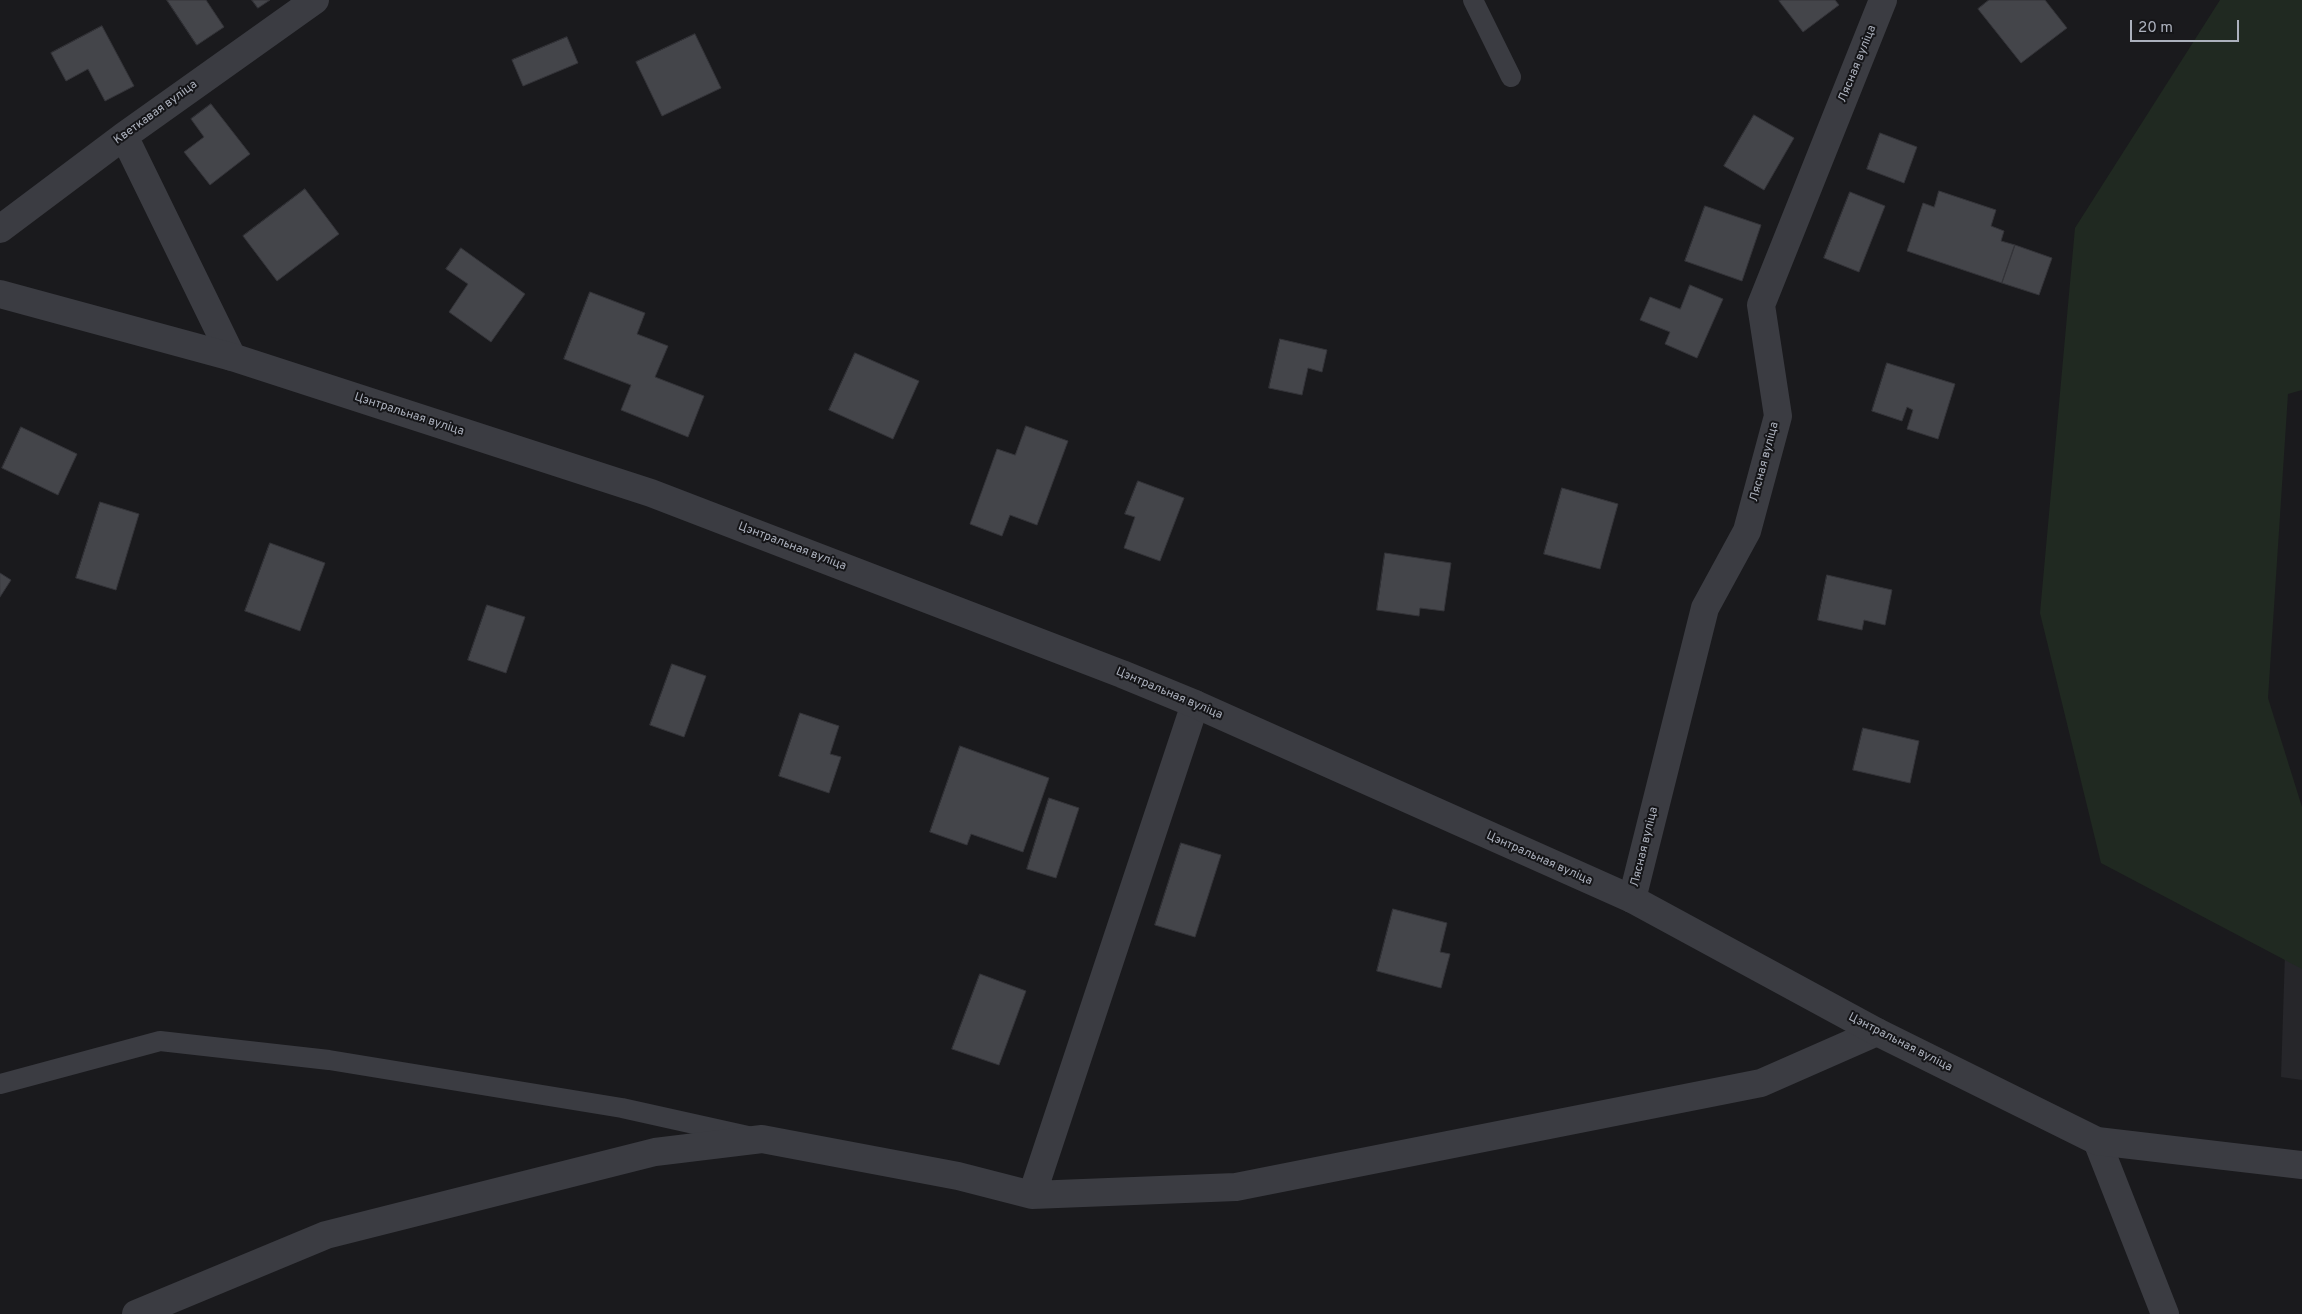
<!DOCTYPE html>
<html>
<head>
<meta charset="utf-8">
<style>
  body { margin:0 }
  #map { position:relative; width:2302px; height:1314px; overflow:hidden; background:#1a1a1d; font-family:Overpass,sans-serif }
  canvas { display:block }
  .scale { position:absolute; left:2130px; top:20px; width:109px; height:22px; box-sizing:border-box; border:2px solid #acb1bd; border-top:0; padding-left:6px; font-size:15px; line-height:18px; white-space:nowrap; color:#acb1bd; -webkit-text-stroke:4px #151518; paint-order:stroke }
</style>
</head>
<body>
<div id="map">
<canvas width="2302" height="1314"></canvas>
<div class="scale">20 m</div>
</div>
<script>
const ctx = document.querySelector('canvas').getContext('2d');
ctx.lineJoin = 'round';
function paint(path, color) {
  ctx.fillStyle = color;
  ctx.fill(path, 'evenodd');
}
function stroke(path, color, width, dash) {
  ctx.strokeStyle = color;
  ctx.lineWidth = width;
  ctx.lineCap = dash ? 'butt' : 'round';
  ctx.setLineDash(dash || []);
  ctx.stroke(path);
}
function drawText(font, color, halo, rows, align = 'center') {
  ctx.font = font + ' Overpass,sans-serif';
  ctx.lineWidth = 4;
  ctx.setLineDash([]);
  ctx.textBaseline = 'middle';
  ctx.strokeStyle = halo;
  ctx.fillStyle = color;
  for (const [text, x, y, turn = 0] of rows) {
    ctx.save();
    ctx.translate(x, y);
    ctx.rotate((+turn || 0) * Math.PI / 180);
    ctx.textAlign = isNaN(turn) ? turn : align;
    if (halo) ctx.strokeText(text, 0, 0);
    ctx.fillText(text, 0, 0);
    ctx.restore();
  }
}
paint(new Path2D(`
  M 2302,948 L 2302,1080 L 2281,1077 L 2285,953 Z`), '#26262a');
paint(new Path2D(`
  M 2220,0 L 2302,0 L 2302,390 L 2288,394 L 2268,698 L 2302,807 L 2302,969 L 2101,863 L 2040,613 L 2075,228 Z`), '#202921');
const building = new Path2D(`
  M 167,0 L 206,0 L 224,27 L 197,45 Z
  M 252,0 L 270,0 L 258,8 Z
  M 1781,0 L 1835,0 L 1839,5 L 1803,32 L 1779,1 Z
  M 1989,0 L 2045,0 L 2067,28 L 2021,63 L 1978,9 Z
  M 102,26 L 134,86 L 105,101 L 88,69 L 66,81 L 51,53 Z
  M 695,34 L 721,88 L 662,116 L 636,62 Z
  M 567,37 L 578,63 L 523,86 L 512,60 Z
  M 211,104 L 250,154 L 210,185 L 184,152 L 204,137 L 191,119 Z
  M 1754,115 L 1794,138 L 1764,190 L 1724,166 Z
  M 1880,133 L 1917,147 L 1904,183 L 1867,169 Z
  M 305,189 L 339,234 L 277,281 L 243,236 Z
  M 1939,191 L 1996,210 L 1991,226 L 2004,231 L 2001,241 L 2015,245 L 2002,283 L 1907,251 L 1923,203 L 1934,207 Z
  M 1850,192 L 1885,206 L 1859,272 L 1824,258 Z
  M 1705,206 L 1761,225 L 1742,281 L 1685,261 Z
  M 2015,245 L 2052,258 L 2039,295 L 2002,283 Z
  M 461,248 L 525,294 L 491,342 L 449,312 L 468,284 L 446,269 Z
  M 1690,285 L 1723,299 L 1697,358 L 1665,344 L 1670,332 L 1640,320 L 1650,297 L 1680,309 Z
  M 590,292 L 645,313 L 637,334 L 668,346 L 655,377 L 704,396 L 688,437 L 621,410 L 631,385 L 564,359 Z
  M 1280,339 L 1327,350 L 1322,372 L 1308,368 L 1302,395 L 1269,388 Z
  M 855,353 L 919,381 L 893,439 L 829,410 Z
  M 1887,363 L 1955,384 L 1938,439 L 1907,429 L 1913,410 L 1907,407 L 1902,421 L 1872,411 Z
  M 1026,426 L 1068,441 L 1037,525 L 1010,515 L 1002,536 L 970,524 L 997,449 L 1015,455 Z
  M 21,427 L 77,454 L 58,495 L 2,468 Z
  M 1138,481 L 1184,498 L 1160,561 L 1124,548 L 1135,517 L 1125,514 Z
  M 1562,488 L 1618,504 L 1600,569 L 1544,554 Z
  M 100,502 L 139,514 L 116,590 L 76,578 Z
  M 270,543 L 325,563 L 300,631 L 245,611 Z
  M 1385,553 L 1451,563 L 1444,611 L 1420,608 L 1419,616 L 1377,610 Z
  M 0,573 L 11,580 L 0,597 Z
  M 1827,575 L 1892,590 L 1885,625 L 1864,620 L 1862,630 L 1818,620 Z
  M 487,605 L 525,617 L 506,673 L 468,660 Z
  M 672,664 L 706,676 L 684,737 L 650,725 Z
  M 800,713 L 839,726 L 830,754 L 841,757 L 829,793 L 779,776 Z
  M 1863,728 L 1919,741 L 1910,783 L 1853,770 Z
  M 960,746 L 1049,778 L 1023,852 L 971,834 L 967,845 L 930,832 Z
  M 1049,798 L 1079,808 L 1056,878 L 1027,869 Z
  M 1181,843 L 1221,855 L 1195,937 L 1155,925 Z
  M 1393,909 L 1447,923 L 1440,952 L 1450,954 L 1441,988 L 1377,971 Z
  M 980,974 L 1026,991 L 999,1065 L 952,1049 Z`);
paint(building, '#44454a');
stroke(building, '#343439', 1);
stroke(new Path2D(`
  M 1473,0 L 1511,77
  M 0,1084 L 160,1041 L 329,1060 L 622,1108 L 748,1136`), '#3b3c42', 20);
stroke(new Path2D(`
  M 124,136 L 232,357
  M 0,229 L 124,136 L 315,0
  M 1632,899 L 1705,608 L 1747,531 L 1778,416 L 1761,305 L 1883,0
  M 2097,1141 L 2165,1314
  M 1032,1195 L 1195,704
  M 136,1314 L 326,1235 L 655,1152 L 762,1139 L 958,1176 L 1032,1195 L 1236,1187 L 1761,1083 L 1877,1032`), '#3b3c42', 28);
stroke(new Path2D(`
  M 0,294 L 232,357 L 651,493 L 1122,674 L 1195,704 L 1632,899 L 1877,1032 L 2097,1141 L 2302,1165`), '#3b3c42', 28);
drawText('12px', '#acb1bd', '#151518', [
  ["Лясная вуліца",1858,64,-68],
  ["Кветкавая вуліца",156,113,-36],
  ["Цэнтральная вуліца",409,415,18],
  ["Лясная вуліца",1765,462,-75],
  ["Цэнтральная вуліца",792,547,21],
  ["Цэнтральная вуліца",1169,694,23],
  ["Лясная вуліца",1645,847,-76],
  ["Цэнтральная вуліца",1539,859,24],
  ["Цэнтральная вуліца",1900,1043,27]
]);
</script>
</body>
</html>
